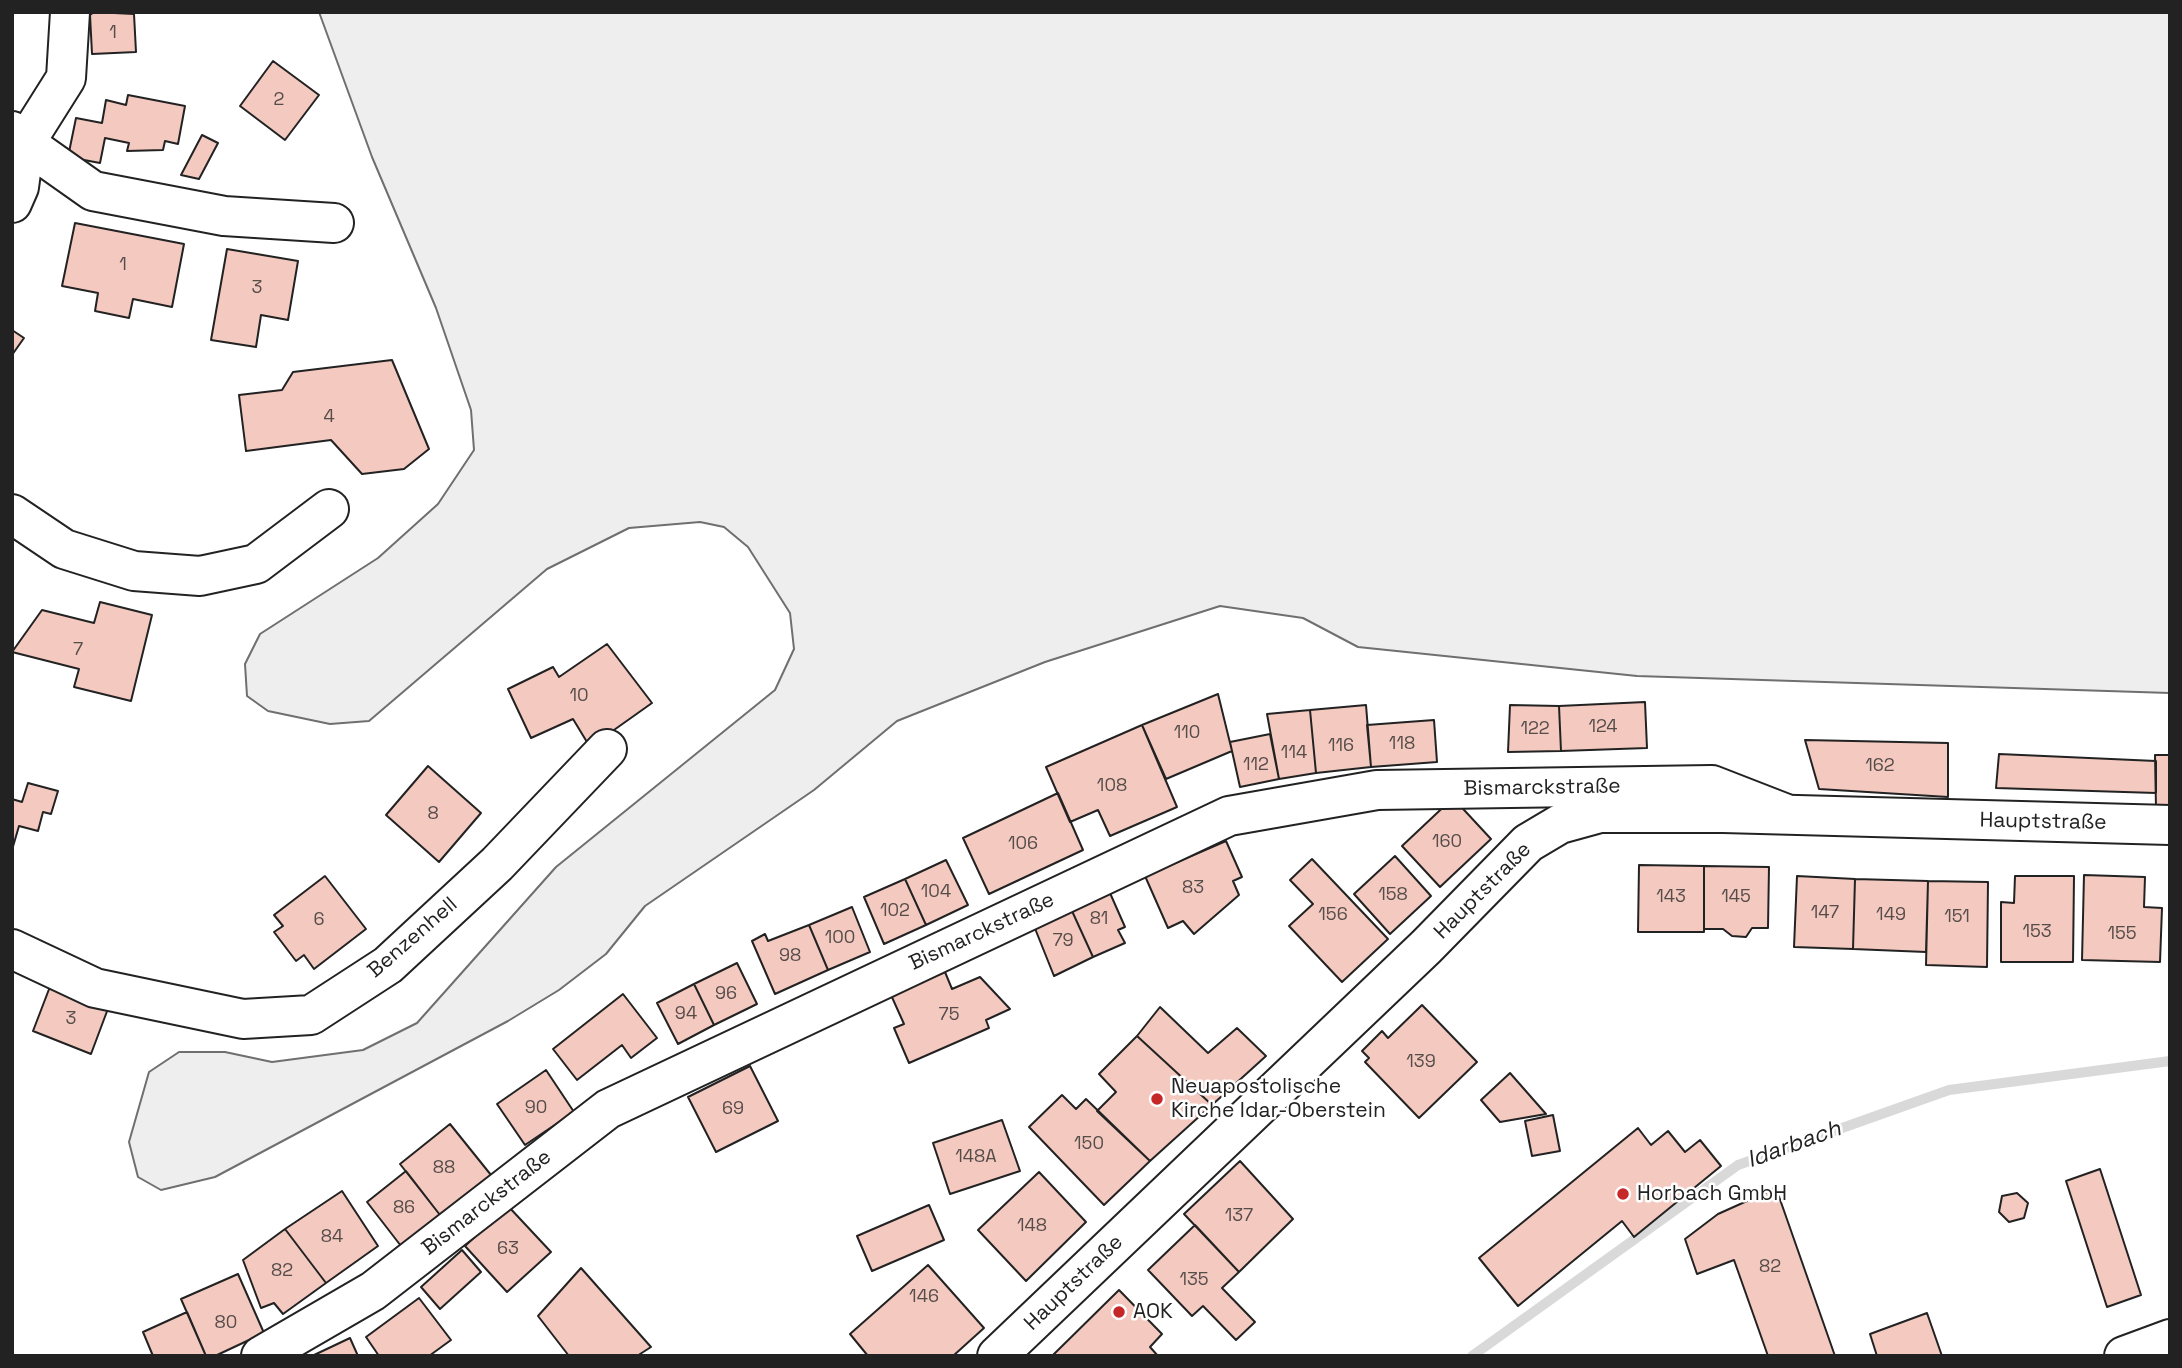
<!DOCTYPE html>
<html>
<head>
<meta charset="utf-8">
<style>
  body { margin:0 }
  #map { position:relative; width:2182px; height:1368px; overflow:hidden; background:#fff; font-family:"Space Grotesk",sans-serif }
  canvas { display:block }
  .frame { position:absolute; inset:0; border:14px solid #222; pointer-events:none }
</style>
</head>
<body>
<div id="map">
<canvas width="2182" height="1368"></canvas>
<div class="frame"></div>
</div>
<script>
const ctx = document.querySelector('canvas').getContext('2d');
ctx.lineJoin = 'round';
function paint(path, color) {
  ctx.fillStyle = color;
  ctx.fill(path, 'evenodd');
}
function stroke(path, color, width, dash) {
  ctx.strokeStyle = color;
  ctx.lineWidth = width;
  ctx.lineCap = dash ? 'butt' : 'round';
  ctx.setLineDash(dash || []);
  ctx.stroke(path);
}
function drawText(font, color, halo, rows, align = 'center') {
  ctx.font = font + ' "Space Grotesk",sans-serif';
  ctx.lineWidth = 5;
  ctx.setLineDash([]);
  ctx.textBaseline = 'middle';
  ctx.strokeStyle = halo;
  ctx.fillStyle = color;
  for (const [text, x, y, turn = 0] of rows) {
    ctx.save();
    ctx.translate(x, y);
    ctx.rotate((+turn || 0) * Math.PI / 180);
    ctx.textAlign = isNaN(turn) ? turn : align;
    if (halo) ctx.strokeText(text, 0, 0);
    ctx.fillText(text, 0, 0);
    ctx.restore();
  }
}
const green = new Path2D(`
  M 319,12 L 2170,12 L 2170,693 L 1637,676 L 1358,647 L 1303,618 L 1220,606 L 1045,662 L 897,721 L 814,790 L 645,906 L 606,954 L 559,990 L 508,1021 L 215,1177 L 161,1190 L 138,1177 L 129,1142 L 149,1072 L 179,1052 L 225,1052 L 272,1062 L 363,1050 L 417,1023 L 556,867 L 775,690 L 794,649 L 790,613 L 748,547 L 724,527 L 700,522 L 629,528 L 547,569 L 369,721 L 330,724 L 268,711 L 247,696 L 245,664 L 260,634 L 378,558 L 438,504 L 474,450 L 471,410 L 436,308 L 372,157 Z`);
paint(green, '#eee');
stroke(green, '#6f6f6f', 2);
stroke(new Path2D(`
  M 1472,1356 L 1738,1165 L 1949,1090 L 2170,1061`), '#d9d9d9', 10);
const building = new Path2D(`
  M 94,12 L 134,14 L 136,52 L 92,54 L 90,15 Z
  M 273,61 L 319,95 L 285,140 L 240,106 Z
  M 128,95 L 185,106 L 178,144 L 165,141 L 163,150 L 127,151 L 129,143 L 105,138 L 100,163 L 68,157 L 76,118 L 102,123 L 106,100 L 126,105 Z
  M 202,135 L 218,143 L 199,179 L 181,175 Z
  M 75,223 L 184,244 L 172,307 L 133,299 L 129,318 L 95,311 L 98,293 L 62,286 Z
  M 227,249 L 298,261 L 288,320 L 261,315 L 256,347 L 211,340 Z
  M 12,330 L 24,338 L 12,355 Z
  M 392,360 L 429,449 L 404,469 L 362,474 L 331,440 L 246,451 L 239,395 L 282,390 L 293,372 Z
  M 100,602 L 152,615 L 131,701 L 74,687 L 79,669 L 12,652 L 42,610 L 94,623 Z
  M 607,644 L 652,703 L 590,747 L 573,719 L 531,738 L 508,689 L 553,667 L 559,677 Z
  M 1218,694 L 1232,751 L 1166,779 L 1142,725 Z
  M 1645,702 L 1647,748 L 1561,751 L 1559,706 Z
  M 1366,705 L 1371,767 L 1316,773 L 1310,710 Z
  M 1510,705 L 1559,706 L 1561,751 L 1508,752 Z
  M 1310,710 L 1316,773 L 1279,779 L 1267,714 Z
  M 1434,720 L 1437,762 L 1371,767 L 1367,725 Z
  M 1142,725 L 1177,807 L 1110,836 L 1098,810 L 1070,822 L 1046,767 Z
  M 1270,734 L 1279,779 L 1240,787 L 1230,742 Z
  M 1805,740 L 1948,743 L 1948,797 L 1819,789 Z
  M 1999,754 L 2156,761 L 2156,793 L 1996,788 Z
  M 2155,755 L 2170,755 L 2170,808 L 2156,808 Z
  M 428,766 L 481,813 L 439,862 L 386,815 Z
  M 28,783 L 58,791 L 51,814 L 43,812 L 38,831 L 19,826 L 12,850 L 12,799 L 22,802 Z
  M 1058,793 L 1083,850 L 989,894 L 963,838 Z
  M 1453,798 L 1491,839 L 1440,887 L 1402,846 Z
  M 1226,841 L 1242,877 L 1233,881 L 1239,895 L 1194,934 L 1183,921 L 1168,928 L 1145,876 Z
  M 1395,856 L 1431,896 L 1390,934 L 1354,894 Z
  M 1312,859 L 1388,939 L 1342,982 L 1289,926 L 1313,904 L 1290,880 Z
  M 946,860 L 968,905 L 926,925 L 905,879 Z
  M 1639,865 L 1704,866 L 1704,932 L 1638,932 Z
  M 1704,866 L 1769,867 L 1768,928 L 1752,928 L 1746,937 L 1732,936 L 1723,929 L 1704,929 Z
  M 2084,875 L 2145,877 L 2144,907 L 2162,908 L 2160,962 L 2082,960 Z
  M 325,876 L 366,929 L 314,969 L 304,955 L 296,961 L 274,932 L 283,926 L 274,915 Z
  M 1797,876 L 1855,879 L 1853,949 L 1794,947 Z
  M 2015,876 L 2074,876 L 2073,962 L 2001,962 L 2001,902 L 2014,903 Z
  M 905,879 L 926,925 L 884,944 L 864,897 Z
  M 1855,879 L 1928,881 L 1926,952 L 1853,949 Z
  M 1928,881 L 1988,882 L 1987,967 L 1926,965 Z
  M 1110,893 L 1125,927 L 1118,930 L 1125,943 L 1093,957 L 1072,911 Z
  M 852,907 L 870,952 L 828,970 L 809,925 Z
  M 1072,911 L 1093,957 L 1054,976 L 1034,926 Z
  M 809,925 L 828,970 L 775,994 L 752,941 L 765,934 L 768,941 Z
  M 737,963 L 757,1004 L 714,1025 L 694,984 Z
  M 945,972 L 952,989 L 980,977 L 1010,1009 L 986,1020 L 989,1028 L 909,1063 L 894,1028 L 904,1024 L 891,995 Z
  M 51,984 L 109,1006 L 91,1054 L 33,1031 Z
  M 694,984 L 714,1025 L 678,1044 L 657,1003 Z
  M 623,994 L 657,1038 L 631,1058 L 622,1045 L 577,1080 L 553,1049 Z
  M 1422,1005 L 1477,1062 L 1419,1118 L 1365,1062 L 1369,1058 L 1362,1051 L 1382,1031 L 1388,1038 Z
  M 1160,1007 L 1208,1053 L 1237,1028 L 1266,1056 L 1212,1105 L 1137,1036 Z
  M 1137,1036 L 1212,1105 L 1150,1161 L 1097,1111 L 1116,1092 L 1099,1074 Z
  M 750,1066 L 778,1121 L 716,1152 L 688,1097 Z
  M 546,1070 L 574,1112 L 525,1145 L 497,1104 Z
  M 1510,1073 L 1546,1114 L 1500,1122 L 1481,1100 Z
  M 1062,1095 L 1076,1109 L 1086,1099 L 1150,1161 L 1104,1205 L 1029,1127 Z
  M 1553,1115 L 1560,1151 L 1532,1156 L 1525,1121 Z
  M 1002,1120 L 1020,1171 L 950,1194 L 933,1143 Z
  M 450,1124 L 491,1175 L 440,1215 L 400,1164 Z
  M 1638,1128 L 1651,1145 L 1668,1131 L 1685,1152 L 1700,1140 L 1721,1166 L 1634,1237 L 1622,1221 L 1518,1306 L 1479,1258 Z
  M 1240,1161 L 1293,1219 L 1239,1272 L 1184,1214 Z
  M 2100,1169 L 2141,1295 L 2107,1307 L 2066,1181 Z
  M 406,1171 L 440,1215 L 401,1246 L 367,1202 Z
  M 1039,1172 L 1086,1222 L 1026,1281 L 978,1230 Z
  M 1776,1188 L 1835,1356 L 1768,1356 L 1734,1260 L 1697,1274 L 1685,1239 L 1718,1214 Z
  M 342,1191 L 378,1246 L 326,1283 L 285,1229 Z
  M 2017,1193 L 2028,1203 L 2024,1218 L 2009,1222 L 1999,1212 L 2002,1196 Z
  M 929,1205 L 944,1240 L 872,1271 L 857,1236 Z
  M 508,1206 L 551,1252 L 507,1292 L 465,1246 Z
  M 1195,1225 L 1239,1272 L 1222,1288 L 1255,1322 L 1236,1340 L 1203,1306 L 1192,1316 L 1148,1270 Z
  M 285,1229 L 326,1283 L 283,1314 L 274,1303 L 261,1308 L 243,1260 Z
  M 462,1250 L 481,1272 L 440,1309 L 421,1287 Z
  M 928,1265 L 984,1328 L 953,1356 L 868,1356 L 850,1334 Z
  M 581,1268 L 651,1347 L 637,1356 L 569,1356 L 538,1316 Z
  M 238,1274 L 264,1333 L 215,1356 L 206,1356 L 181,1299 Z
  M 1119,1290 L 1162,1334 L 1150,1347 L 1158,1356 L 1052,1356 Z
  M 419,1298 L 451,1340 L 429,1356 L 379,1356 L 366,1337 Z
  M 187,1312 L 206,1356 L 153,1356 L 143,1332 Z
  M 1927,1313 L 1942,1356 L 1877,1356 L 1870,1334 Z
  M 350,1338 L 358,1356 L 312,1356 Z`);
paint(building, '#f3c9c0');
stroke(building, '#222', 2);
const minor = new Path2D(`
  M 70,12 L 66,78 L 25,143 L 93,191 L 224,216 L 334,223
  M 12,131 L 25,143 L 19,187 L 12,203
  M 12,514 L 64,549 L 134,571 L 200,576 L 256,564 L 329,509
  M 12,949 L 95,988 L 243,1019 L 311,1015 L 388,965 L 497,864 L 607,749
  M 261,1356 L 373,1291 L 608,1109 L 1229,816 L 1377,790 L 1712,785 L 1784,813`);
const major = new Path2D(`
  M 997,1356 L 1426,947 L 1528,843 L 1560,824 L 1600,813 L 1723,813 L 2170,825
  M 2124,1356 L 2170,1339`);
stroke(minor, '#222', 42);
stroke(major, '#222', 42);
stroke(minor, '#fff', 38);
stroke(major, '#fff', 38);
for (const [x, y, r, color] of [
  [1157,1099,7,"#c62828"],
  [1623,1194,7,"#c62828"],
  [1119,1312,7,"#c62828"]
]) {
  const dot = new Path2D();
  dot.arc(x, y, r, 0, 2 * Math.PI);
  ctx.fillStyle = color;
  ctx.fill(dot);
  stroke(dot, '#fff', 2.5);
}
drawText('18px', '#564c4a', null, [
  ["1",113,33],
  ["2",279,100],
  ["1",123,265],
  ["3",257,288],
  ["4",329,417],
  ["7",78,650],
  ["10",579,696],
  ["124",1603,727],
  ["122",1535,729],
  ["110",1187,733],
  ["118",1402,744],
  ["116",1341,746],
  ["114",1294,753],
  ["112",1256,765],
  ["162",1880,766],
  ["108",1112,786],
  ["8",433,814],
  ["160",1447,842],
  ["106",1023,844],
  ["83",1193,888],
  ["104",936,892],
  ["158",1393,895],
  ["143",1671,897],
  ["145",1736,897],
  ["102",895,911],
  ["147",1825,913],
  ["156",1333,915],
  ["149",1891,915],
  ["151",1957,917],
  ["81",1099,919],
  ["6",319,920],
  ["153",2037,932],
  ["155",2122,934],
  ["100",840,938],
  ["79",1063,941],
  ["98",790,956],
  ["96",726,994],
  ["94",686,1014],
  ["75",949,1015],
  ["3",71,1019],
  ["139",1421,1062],
  ["90",536,1108],
  ["69",733,1109],
  ["150",1089,1144],
  ["148A",976,1157],
  ["88",444,1168],
  ["86",404,1208],
  ["137",1239,1216],
  ["148",1032,1226],
  ["84",332,1237],
  ["63",508,1249],
  ["82",1770,1267],
  ["82",282,1271],
  ["135",1194,1280],
  ["146",924,1297],
  ["80",226,1323]
]);
drawText('21px', '#222', '#fff', [
  ["Bismarckstraße",1542,788,-1],
  ["Hauptstraße",2043,822,1],
  ["Hauptstraße",1483,891,-45],
  ["Bismarckstraße",982,932,-25],
  ["Benzenhell",413,938,-41],
  ["Bismarckstraße",487,1203,-38],
  ["Hauptstraße",1074,1283,-44]
]);
drawText('21px', '#222', '#fff', [
  ["Neuapostolische",1171,1087],
  ["Kirche Idar-Oberstein",1171,1111],
  ["Horbach GmbH",1637,1194],
  ["AOK",1133,1312]
], 'left');
drawText('italic 23px', '#222', '#fff', [
  ["Idarbach",1794,1145,-20]
]);
</script>
</body>
</html>
